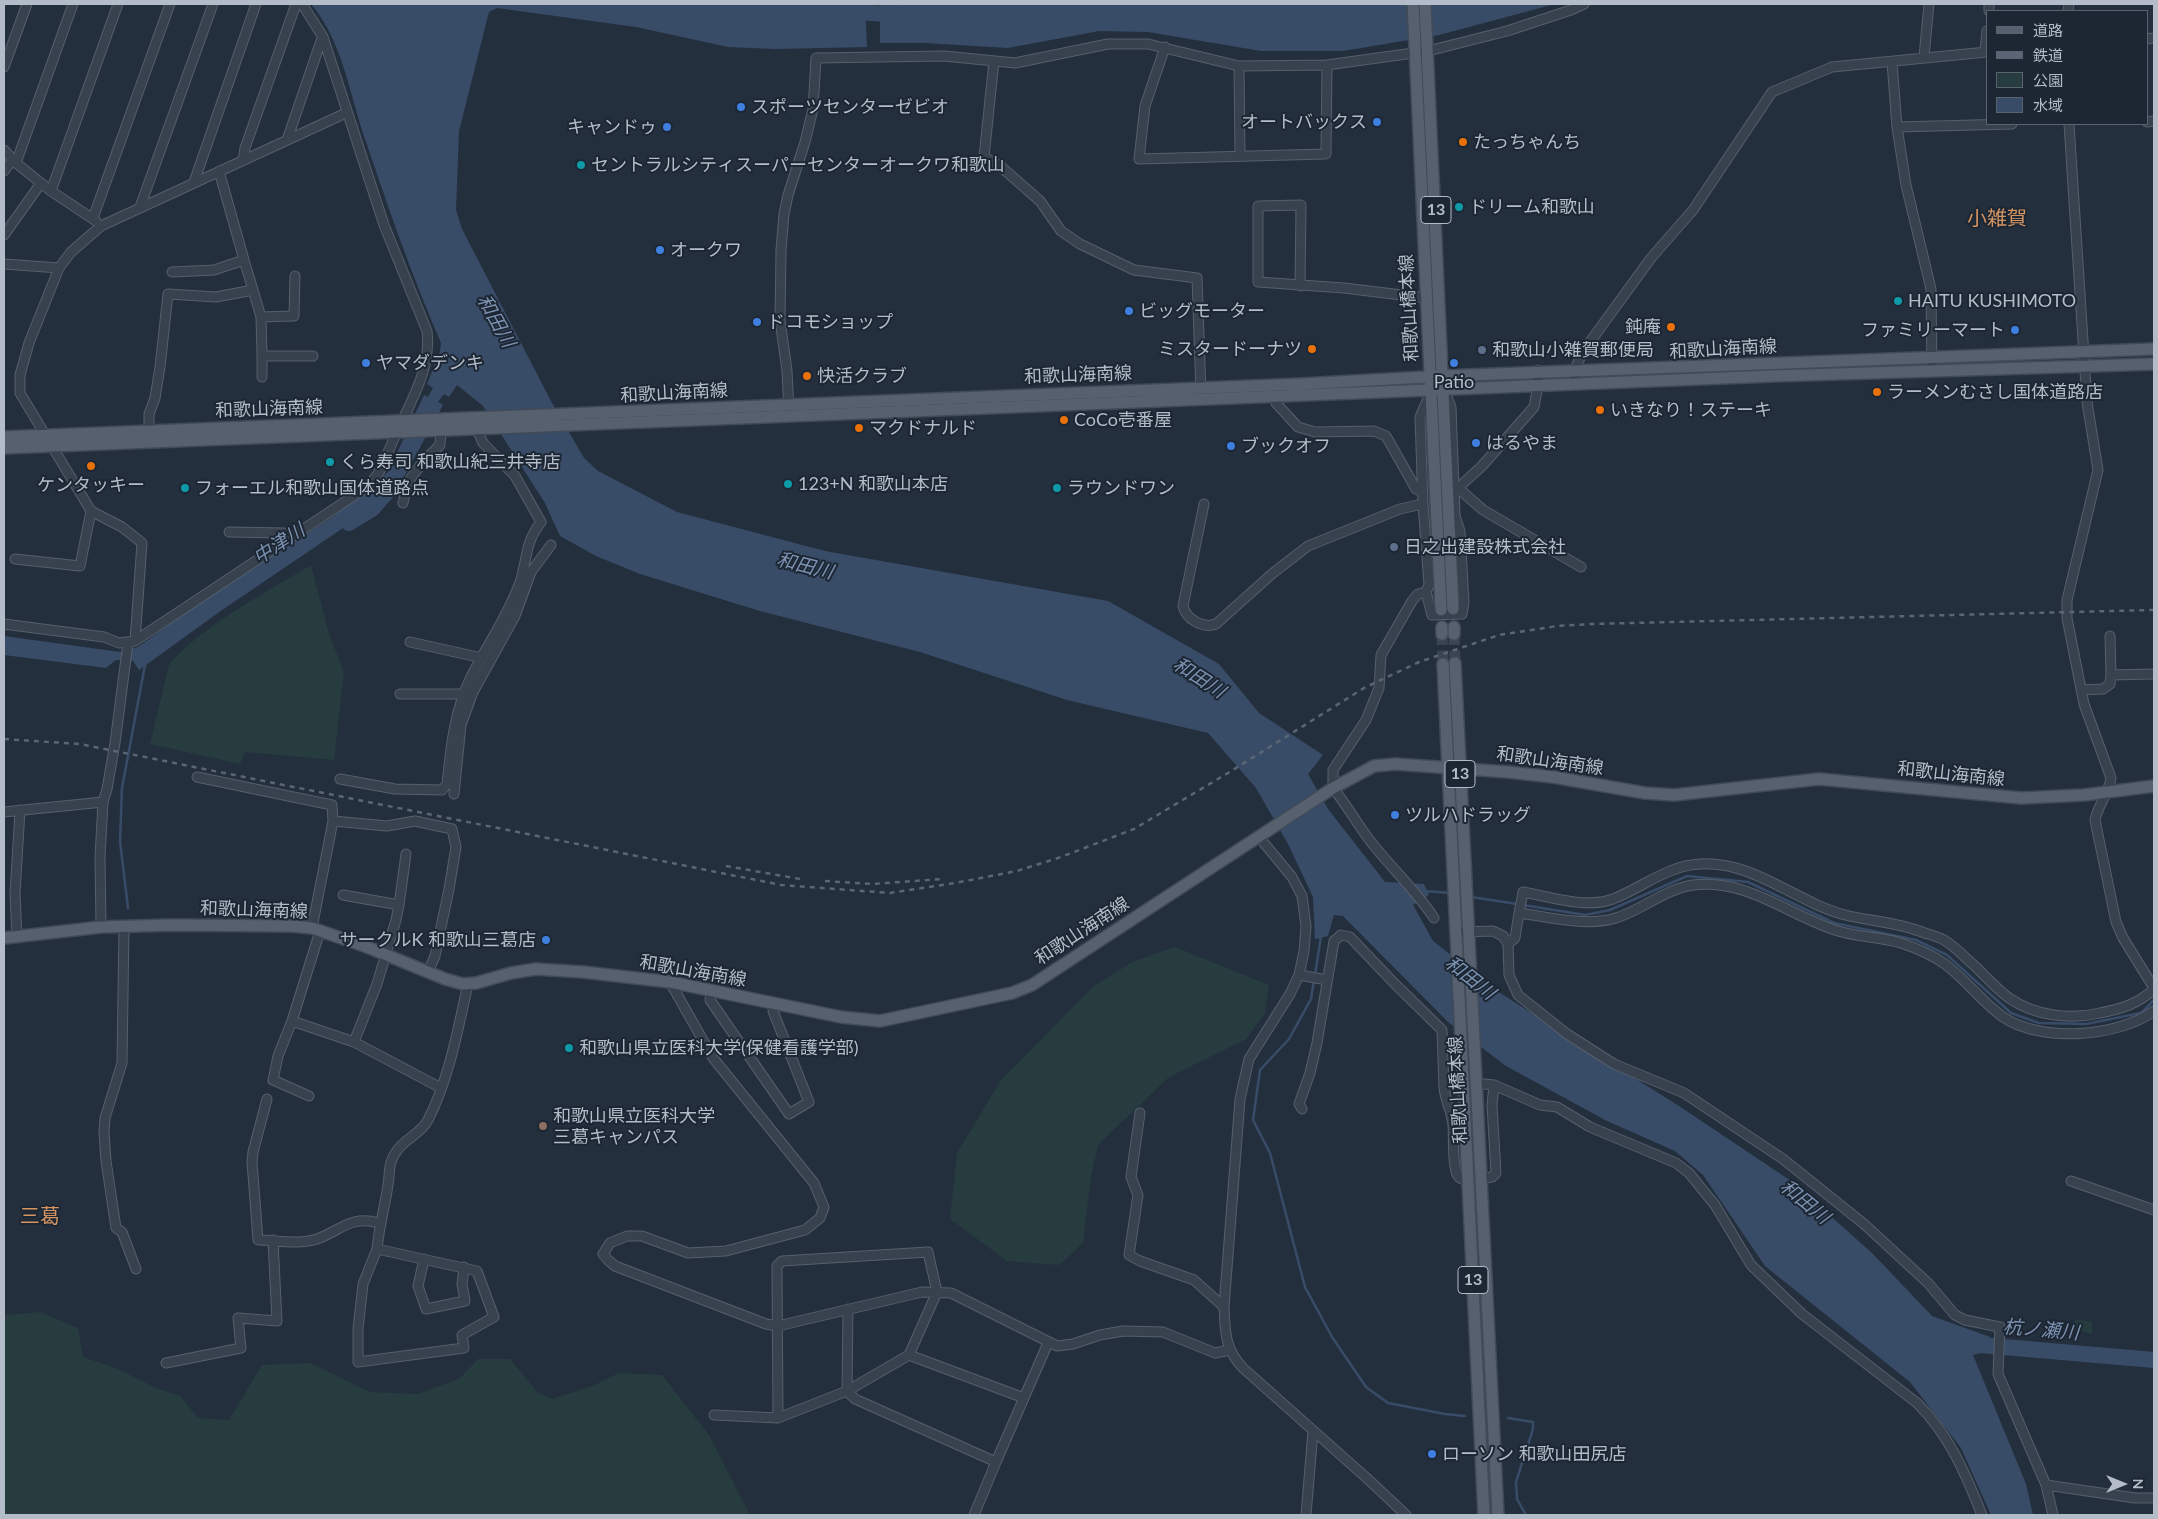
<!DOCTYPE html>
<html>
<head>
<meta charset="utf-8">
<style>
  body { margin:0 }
  #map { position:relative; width:2158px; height:1519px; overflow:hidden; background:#242f3e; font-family:Lato,"Noto Sans JP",sans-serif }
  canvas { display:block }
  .frame { position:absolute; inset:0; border:5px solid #b4bcc9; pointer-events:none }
  .legend { position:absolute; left:1986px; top:10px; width:162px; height:115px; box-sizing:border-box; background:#1d2633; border:1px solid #59626f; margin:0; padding:6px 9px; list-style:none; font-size:15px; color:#b4bcc9 }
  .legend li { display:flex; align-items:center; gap:10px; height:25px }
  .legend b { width:25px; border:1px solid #59626f }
  .north { position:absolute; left:2098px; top:1459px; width:50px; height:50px; -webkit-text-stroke:4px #1d2633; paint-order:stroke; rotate:90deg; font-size:14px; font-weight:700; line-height:20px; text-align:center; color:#b4bcc9 }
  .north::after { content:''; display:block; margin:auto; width:18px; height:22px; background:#b4bcc9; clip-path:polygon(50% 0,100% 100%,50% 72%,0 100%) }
</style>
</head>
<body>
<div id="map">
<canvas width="2158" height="1519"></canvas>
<div class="frame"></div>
<ul class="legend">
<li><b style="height:6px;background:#56606e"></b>道路</li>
<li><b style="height:6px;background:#5a6575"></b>鉄道</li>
<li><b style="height:14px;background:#263c3f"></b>公園</li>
<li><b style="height:14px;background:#394c67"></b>水域</li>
</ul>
<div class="north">N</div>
</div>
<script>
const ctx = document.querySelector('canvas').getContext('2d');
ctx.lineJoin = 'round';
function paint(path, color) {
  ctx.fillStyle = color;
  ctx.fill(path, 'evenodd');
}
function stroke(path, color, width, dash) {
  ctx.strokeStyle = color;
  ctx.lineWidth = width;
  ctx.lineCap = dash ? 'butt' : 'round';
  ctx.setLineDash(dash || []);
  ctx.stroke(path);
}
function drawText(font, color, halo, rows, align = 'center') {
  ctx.font = font + ' Lato,"Noto Sans JP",sans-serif';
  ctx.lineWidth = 4;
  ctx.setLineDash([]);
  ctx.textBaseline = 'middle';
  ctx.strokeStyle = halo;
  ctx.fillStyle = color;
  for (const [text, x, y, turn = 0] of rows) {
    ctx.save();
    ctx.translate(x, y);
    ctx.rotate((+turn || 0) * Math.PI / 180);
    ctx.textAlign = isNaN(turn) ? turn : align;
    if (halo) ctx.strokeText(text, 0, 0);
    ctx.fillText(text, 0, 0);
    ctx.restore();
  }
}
paint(new Path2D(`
  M 311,565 L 329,634 L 344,672 L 334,760 L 245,752 L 240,764 L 150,744 L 169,665 C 202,625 266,593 311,565 Z
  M 1175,947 L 1269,985 L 1265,1013 L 1246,1039 L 1169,1077 L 1098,1145 L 1091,1177 L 1083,1243 L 1059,1265 L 1007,1261 L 950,1219 L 957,1153 L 1001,1080 L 1093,987 L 1132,962 Z
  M 40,1312 L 78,1328 L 83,1357 L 118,1369 L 156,1388 L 180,1396 L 198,1418 L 229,1420 L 262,1365 L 310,1363 L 370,1392 L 417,1394 L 459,1379 L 478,1359 L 510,1359 L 538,1393 L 552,1399 L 595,1385 L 619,1373 L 662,1375 L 709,1435 L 750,1515 L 4,1515 L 4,1315 Z
  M 2075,1319 L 2092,1322 L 2092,1334 L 2075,1329 Z`), '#263c3f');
paint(new Path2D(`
  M 311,4 L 865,4 L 867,47 L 775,49 L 728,47 L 636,27 L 497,8 L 489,12 L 459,131 L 456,210 L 462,229 L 552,403 L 584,458 L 598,471 L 677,512 L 825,551 L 1108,601 L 1219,664 L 1259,713 L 1323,755 L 1308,774 L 1328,809 L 1385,882 L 1424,884 L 1429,895 L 1413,905 L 1433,941 L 1497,991 L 1679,1106 L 1791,1181 L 1872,1253 L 1932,1316 L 1990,1337 L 1990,1351 L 1973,1355 L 2026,1484 L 2033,1515 L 1991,1515 L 1961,1448 L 1910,1382 L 1765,1266 L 1703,1175 L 1675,1151 L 1607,1121 L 1506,1066 L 1448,1022 L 1343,916 L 1334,915 L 1328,936 L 1315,939 L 1313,897 L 1288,844 L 1256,788 L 1208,733 L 1067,700 L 920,652 L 760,611 L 640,574 L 596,556 L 560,536 L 545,503 L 483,406 L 457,385 L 449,397 L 444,394 L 438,402 L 443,405 L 405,475 L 383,501 L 222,610 L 139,670 L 133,661 L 116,660 L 106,668 L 4,655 L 4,636 L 120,652 L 138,647 L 198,604 L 334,516 L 388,472 L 424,395 L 428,397 L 433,388 L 427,384 L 440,352 L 441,343 C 411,274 387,204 363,133 C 349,90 341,39 311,4 Z
  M 880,4 L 1555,4 L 1439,35 L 1343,51 L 1261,51 L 1148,32 L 1099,31 L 1008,48 L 925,43 L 880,43 Z`), '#394c67');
stroke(new Path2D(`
  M 1424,891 L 1451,893
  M 1471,897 L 1517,904
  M 1523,905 L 1585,915 L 1610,910 L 1687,876 L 1748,882 L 1834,923 L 1916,940 L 1947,955 L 2011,1013 L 2039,1023 L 2086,1024 L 2141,1013 L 2154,1000
  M 128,908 L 120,841 L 122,788 L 145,665
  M 1315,975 L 1321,936
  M 1314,980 L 1311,999 L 1289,1039 L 1260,1070 L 1253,1120 L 1270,1153 L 1305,1287 L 1332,1337 L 1366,1387 L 1388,1403 L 1445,1414 L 1465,1416
  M 1508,1418 L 1533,1422 L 1533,1429 L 1516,1482 L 1517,1499 L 1526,1515`), '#394c67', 2.5);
stroke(new Path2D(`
  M 804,4 L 827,10 L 901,15
  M 349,523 L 372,509 L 387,492
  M 1969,1344 L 2154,1360`), '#394c67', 16);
stroke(new Path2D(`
  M 1442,634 L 1443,664
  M 1454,634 L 1455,663`), '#3a4453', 11, [11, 5.5]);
const minor = new Path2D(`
  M 1989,11 L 1989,4
  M 2068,11 L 2069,4
  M 2147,39 L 2154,38
  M 1165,47 L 1145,106 L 1139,159 L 1326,154 L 1327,65
  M 1985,52 L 1987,31
  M 1924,57 L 1929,4
  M 994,61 L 984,157 L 999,165 L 1040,201 L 1061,231 L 1080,244 L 1134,270 L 1197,278 L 1201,393
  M 1892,62 L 1897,127 L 1906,185 L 1931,289 L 1932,370
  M 1239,66 L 1240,156
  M 4,67 L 27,4
  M 2147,122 L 2154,121
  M 2069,124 L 2087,402 L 2098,470 L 2067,600 L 2067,618 L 2084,704 L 2111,778 C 2109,793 2098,805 2095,820 L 2116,922 L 2123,938 L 2154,988
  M 1897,127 L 2012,124
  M 287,140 L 322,38
  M 4,150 L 16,163 L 51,191 L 96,221
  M 243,160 L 245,148 L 296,4
  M 16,163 L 73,4
  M 4,171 L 13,159
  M 219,171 L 244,260
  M 194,182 L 256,4
  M 51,191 L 118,4
  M 140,207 L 213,4
  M 93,218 L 170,4
  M 4,235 L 41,183
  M 4,264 L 59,268
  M 172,272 L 214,270 L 244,260 L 253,290
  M 1300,286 L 1301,205 L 1258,206 L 1258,282 L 1344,288 L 1426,298
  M 262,356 L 261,317 L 294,316 L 295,276
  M 262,377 L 262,356 L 313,356
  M 1575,384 L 1574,372 L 1582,353 L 1651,258 L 1693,210 L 1772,92 L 1832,67 L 1987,52
  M 1275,392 L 1276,403 L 1298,427 L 1315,432 L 1374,431 L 1386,436 L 1416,489 L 1423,492
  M 1430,394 L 1420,417 L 1423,504 L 1429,585 L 1426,592 L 1432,615 L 1462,614 L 1464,603 L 1460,531 L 1455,516 L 1451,407 L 1445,392
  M 789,411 L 787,371 L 780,320 L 781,250 L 784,214 L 788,195 L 805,142 L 813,109 L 816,58 L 944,56 L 1015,63 L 1108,44 L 1148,44 L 1239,66 L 1327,65 L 1428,51 L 1507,31 L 1571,10 L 1584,4
  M 149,437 L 149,414 L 155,398 L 160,367 L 168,294 L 216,297 L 253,290 L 261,317
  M 1458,488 L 1482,466 L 1534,407 L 1538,386 L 1538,370
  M 1454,489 L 1458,488 L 1483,510 L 1581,567
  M 403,503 L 408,482 L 422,463 L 440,445 L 441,430
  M 1204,504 L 1183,606 C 1186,619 1203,629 1216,624 L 1273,573 L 1308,546 L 1400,509 L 1423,504
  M 229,532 L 284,533 L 291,538
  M 15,559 L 80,566 L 91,511
  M 1426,592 L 1418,594 L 1412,601 L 1381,655 L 1379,688 L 1366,720 L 1333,770 L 1333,788 C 1346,804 1356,822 1368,838 C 1389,866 1415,889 1434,918
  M 4,624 L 104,637 L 119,643 L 135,641 L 352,497 C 359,492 367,487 373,480 C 383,470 386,456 392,443 C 407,407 432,372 427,331 L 384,225 L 323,37 L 302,4
  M 2110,636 L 2111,675
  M 135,641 L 142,543 L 122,527 L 91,511 L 20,393 L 20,375 L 29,343 L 59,268 L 71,252 L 101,226 L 346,113
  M 410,642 L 482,658
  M 2081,690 L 2103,689 L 2110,684 L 2111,675 L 2154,674
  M 400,694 L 465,694
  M 197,777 L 332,805 L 333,821
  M 340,779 L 395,789 L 442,790 L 447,784 C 451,746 454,712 471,677 C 487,645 508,616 520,582 C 528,558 524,544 541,522 L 515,476 L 483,443 L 474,423
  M 454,794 L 461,725 L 473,692 L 515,616 L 531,572 L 551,545
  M 4,812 L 103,802 L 107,789 L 115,743 L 128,643
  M 1259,837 L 1292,877 L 1302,896 L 1306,926 L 1304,951 L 1299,975 L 1290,994 L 1249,1059 L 1240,1099 L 1224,1307 C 1225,1332 1225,1349 1243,1368 L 1370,1481 L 1406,1515
  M 399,905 L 406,854
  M 1519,913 L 1523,892 C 1551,897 1585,909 1613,899 C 1641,888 1669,865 1700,864 C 1755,861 1795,902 1845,915 C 1869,921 1895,922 1919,931 C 1927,934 1937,936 1944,940 C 1956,947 1965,958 1976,967 C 1986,977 1997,989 2009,998 C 2035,1016 2070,1020 2100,1013 C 2121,1009 2138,1004 2154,989
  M 101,927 L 100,857 L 103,802
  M 124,927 L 122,1063 L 105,1118 L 104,1132 L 106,1161 L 116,1228 L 122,1232 L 136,1269
  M 312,928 L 333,821 L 387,826 L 415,821 L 452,829 L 456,847 L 449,889 L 435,956 L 428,972
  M 1464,932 L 1493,931 L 1503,936 L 1508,944 L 1509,975 L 1518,995 L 1567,1034 L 1614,1064 L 1684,1093 L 1783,1159 L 1864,1224 L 1928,1283 L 1955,1315 L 1965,1320 L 2000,1327 L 1998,1374 L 2046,1485 L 2053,1515
  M 17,937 L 15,894 L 20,810
  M 1508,944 L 1515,938 L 1519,913 C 1549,917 1586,927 1616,918 C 1642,910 1665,889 1693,885 C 1747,878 1789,916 1838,931 C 1858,937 1880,937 1901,943 C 1916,948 1932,955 1945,964 C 1966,980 1982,1002 2003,1017 C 2041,1043 2118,1037 2154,1011
  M 1299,975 L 1327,980
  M 670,982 L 713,1058 L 814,1183 L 824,1207 L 820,1218 L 805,1230 L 726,1251 L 688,1253 L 642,1236 L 627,1236 L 610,1243 L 603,1254 L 608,1260 L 615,1266 L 766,1324 L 778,1326 L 922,1292 L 951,1293 L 1057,1346 L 1073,1344 L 1100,1335 L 1123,1331 L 1163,1332 L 1215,1353 L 1230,1350
  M 711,991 L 710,1000 L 789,1114 L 809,1102 L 773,1011 L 774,1004
  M 292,1021 L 354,1042 L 377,984 L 396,920 L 399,905 L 343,895
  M 354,1042 L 441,1088
  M 1484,1084 L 1494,1085 L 1540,1105 L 1557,1107 L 1590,1127 L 1676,1163 L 1689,1173 L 1715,1205 L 1751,1265 L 1802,1314 L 1917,1403 C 1949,1434 1966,1475 1982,1515
  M 1444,1087 C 1445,1101 1452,1112 1453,1125 C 1454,1137 1452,1167 1458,1176 C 1460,1179 1464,1180 1468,1180
  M 309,1096 L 273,1080 L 278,1056 L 292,1021 L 320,931
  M 267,1099 L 253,1152 L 252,1162 L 258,1240 C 276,1240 299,1245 317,1239 C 342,1230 350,1215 379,1223
  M 1302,1109 L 1299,1104 L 1310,1073 L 1317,1043 L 1334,941 L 1341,935 L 1350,937 L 1395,984 L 1442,1030 L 1444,1087 L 1452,1087
  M 1140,1113 L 1131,1177 L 1138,1195 L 1129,1255 L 1140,1261 L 1194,1280 L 1224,1307
  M 1480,1179 L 1492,1177 L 1496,1173 L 1492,1105 L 1494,1085
  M 2071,1181 L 2154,1210
  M 377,1249 L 363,1284 L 358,1329 L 358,1362 L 464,1348 L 462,1335 L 494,1317 L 477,1271 L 377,1249 C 379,1227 385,1206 388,1185 C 390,1173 388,1163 396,1152 C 404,1139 421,1134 428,1120 C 449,1079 458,1029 468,984
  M 424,1259 L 418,1286 L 426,1309 L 465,1301 L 462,1284 L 464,1267
  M 848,1309 L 847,1391 L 855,1399 L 996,1462 L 1048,1343
  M 166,1363 L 241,1348 L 238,1318 L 277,1321 L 273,1240
  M 714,1415 L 778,1418 L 847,1391 L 909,1355 L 1024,1398
  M 778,1418 L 777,1266 L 782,1261 L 928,1252 L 937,1292 L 909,1355
  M 2046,1485 L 2135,1498 L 2154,1498
  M 974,1515 L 996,1462
  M 1306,1515 L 1313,1431`);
const major = new Path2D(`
  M 1413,4 L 1441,610
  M 1425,4 L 1453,609
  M 4,437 L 1302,384 L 1443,376 L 2154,349
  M 4,448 L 1772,376 L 2154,364
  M 1442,627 L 1442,634
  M 1454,627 L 1454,634
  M 1455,663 L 1498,1515
  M 1443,664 L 1484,1515
  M 4,938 L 101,927 L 172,925 L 292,926 L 312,928 L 367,947 L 445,979 L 463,984 L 476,983 L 511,973 L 536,969 L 583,972 L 670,982 L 841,1017 L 880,1021 L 1012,993 L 1032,985 L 1333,788 L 1374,766 L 1395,764 L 1508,772 L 1553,777 L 1645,793 L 1674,795 L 1819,779 L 2021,798 L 2084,795 L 2154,786`);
stroke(minor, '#565f6c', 11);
stroke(major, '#414a57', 14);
stroke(minor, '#38414e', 9);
stroke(major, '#56606e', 11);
stroke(new Path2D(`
  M 4,739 L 80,744 L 781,885 L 890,893 L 955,883 L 1017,871 L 1061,857 L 1134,829 L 1228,773 L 1364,688 L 1419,662 L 1499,635 L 1557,626 L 1591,624 L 2154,610
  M 726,866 L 800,879
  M 825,881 L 872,884 L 942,879`), '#5a6575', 2.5, [5, 5]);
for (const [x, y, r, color] of [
  [741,107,5,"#3f7fe0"],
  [1377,122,5,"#3f7fe0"],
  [667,127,5,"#3f7fe0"],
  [1463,142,5,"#e8710a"],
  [581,165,5,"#0f9aa8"],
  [1459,207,5,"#0f9aa8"],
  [660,250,5,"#3f7fe0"],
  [1898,301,5,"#0f9aa8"],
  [1129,311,5,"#3f7fe0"],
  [757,322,5,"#3f7fe0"],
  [1671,327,5,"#e8710a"],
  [2015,330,5,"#3f7fe0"],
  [1312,349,5,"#e8710a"],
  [1482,350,5,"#5c6f8a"],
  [366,363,5,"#3f7fe0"],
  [1454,363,5,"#3f7fe0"],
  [807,376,5,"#e8710a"],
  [1877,392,5,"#e8710a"],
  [1600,410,5,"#e8710a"],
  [1064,420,5,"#e8710a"],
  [859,428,5,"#e8710a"],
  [1476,443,5,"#3f7fe0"],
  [1231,446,5,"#3f7fe0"],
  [330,462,5,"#0f9aa8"],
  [91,466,5,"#e8710a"],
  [788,484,5,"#0f9aa8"],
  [185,488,5,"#0f9aa8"],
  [1057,488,5,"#0f9aa8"],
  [1394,547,5,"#5c6f8a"],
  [1395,815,5,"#3f7fe0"],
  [546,940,5,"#3f7fe0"],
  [569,1048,5,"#0f9aa8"],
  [543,1126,5,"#8d6e63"],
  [1432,1454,5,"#3f7fe0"]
]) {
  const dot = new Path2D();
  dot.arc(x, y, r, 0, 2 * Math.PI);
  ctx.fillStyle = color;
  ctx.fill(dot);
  stroke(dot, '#1d2633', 2);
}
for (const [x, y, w] of [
  [1436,210,30],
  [1460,774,30],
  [1473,1280,30]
]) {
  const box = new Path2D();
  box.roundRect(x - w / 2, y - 13.5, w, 27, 4);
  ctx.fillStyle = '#1d2633';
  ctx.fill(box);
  stroke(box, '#b4bcc9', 1);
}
drawText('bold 16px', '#b4bcc9', null, [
  ["13",1436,210],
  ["13",1460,774],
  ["13",1473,1280]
]);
drawText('18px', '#b4bcc9', '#1d2633', [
  ["スポーツセンターゼビオ",751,107],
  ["オートバックス",1367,122,"right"],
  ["キャンドゥ",657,127,"right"],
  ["たっちゃんち",1473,142],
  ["セントラルシティスーパーセンターオークワ和歌山",591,165],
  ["ドリーム和歌山",1469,207],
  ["オークワ",670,250],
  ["HAITU KUSHIMOTO",1908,301],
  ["ビッグモーター",1139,311],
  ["ドコモショップ",767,322],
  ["鈍庵",1661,327,"right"],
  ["ファミリーマート",2005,330,"right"],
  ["ミスタードーナツ",1302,349,"right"],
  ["和歌山小雑賀郵便局",1492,350],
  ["ヤマダデンキ",376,363],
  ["快活クラブ",817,376],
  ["Patio",1454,382,"center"],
  ["ラーメンむさし国体道路店",1887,392],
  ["いきなり！ステーキ",1610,410],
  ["CoCo壱番屋",1074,420],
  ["マクドナルド",869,428],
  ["はるやま",1486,443],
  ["ブックオフ",1241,446],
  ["くら寿司 和歌山紀三井寺店",340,462],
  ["123+N 和歌山本店",798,484],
  ["ケンタッキー",91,485,"center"],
  ["フォーエル和歌山国体道路点",195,488],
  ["ラウンドワン",1067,488],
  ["日之出建設株式会社",1404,547],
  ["ツルハドラッグ",1405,815],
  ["サークルK 和歌山三葛店",536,940,"right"],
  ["和歌山県立医科大学(保健看護学部)",579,1048],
  ["和歌山県立医科大学",553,1116],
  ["三葛キャンパス",553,1137],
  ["ローソン 和歌山田尻店",1442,1454]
], 'left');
drawText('18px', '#b4bcc9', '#1d2633', [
  ["和歌山橋本線",1409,308,-93],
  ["和歌山海南線",1723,349,-3],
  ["和歌山海南線",1078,375,-2],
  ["和歌山海南線",674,393,-3],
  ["和歌山海南線",269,409,-2],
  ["和歌山海南線",1550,761,8],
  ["和歌山海南線",1951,774,6],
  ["和歌山海南線",254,910,2],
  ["和歌山海南線",1082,931,-33],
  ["和歌山海南線",693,971,10],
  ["和歌山橋本線",1458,1090,-93]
]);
drawText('italic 19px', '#7c92b1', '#1d2633', [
  ["和田川",496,321,61],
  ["中津川",279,544,-33],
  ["和田川",805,566,14],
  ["和田川",1199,678,33],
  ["和田川",1470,978,38],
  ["和田川",1805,1202,39],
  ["杭ノ瀬川",2041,1330,5]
]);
drawText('20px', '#d59563', '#1d2633', [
  ["小雑賀",1997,219],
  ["三葛",40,1217]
]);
</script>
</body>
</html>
